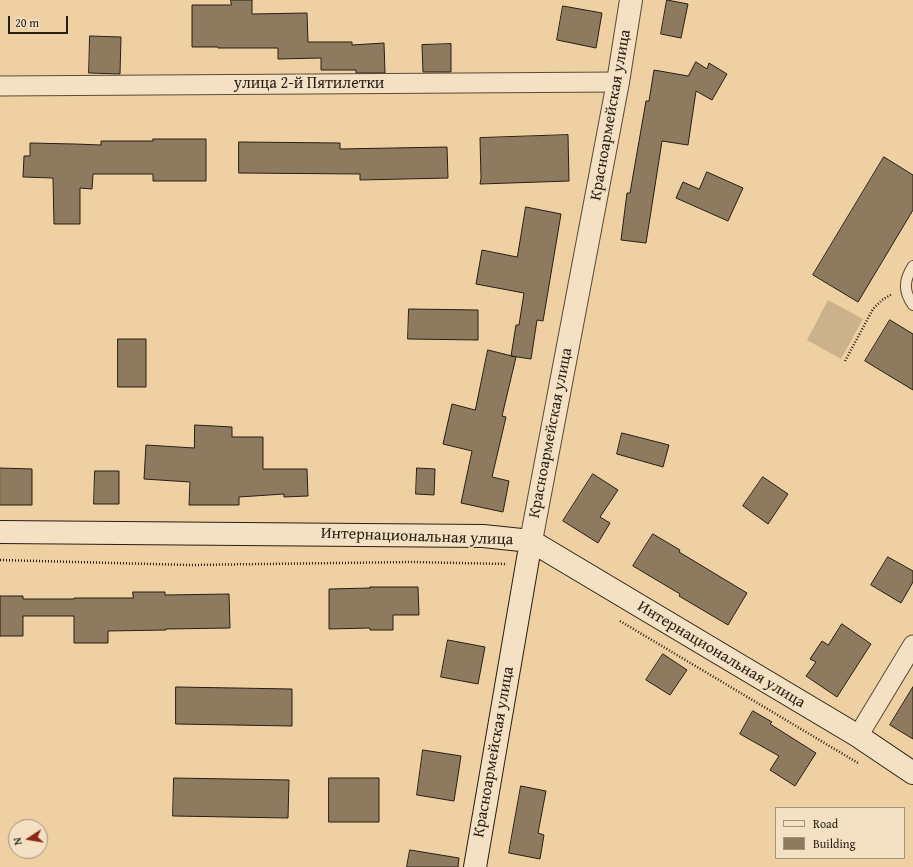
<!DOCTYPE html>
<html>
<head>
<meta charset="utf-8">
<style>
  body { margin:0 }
  #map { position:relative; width:913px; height:867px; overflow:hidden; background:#eed0a3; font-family:"Gentium Book Plus",serif }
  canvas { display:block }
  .legend { position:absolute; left:775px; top:807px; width:130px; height:52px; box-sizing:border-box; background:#f4e0c3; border:1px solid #a2937d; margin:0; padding:5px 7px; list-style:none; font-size:12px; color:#271f15 }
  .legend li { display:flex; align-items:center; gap:8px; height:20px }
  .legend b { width:20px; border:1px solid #a2937d }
  .north { position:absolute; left:8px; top:819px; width:40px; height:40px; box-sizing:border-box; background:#f4e0c3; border:1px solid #a2937d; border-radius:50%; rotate:258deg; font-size:11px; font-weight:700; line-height:16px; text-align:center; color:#271f15 }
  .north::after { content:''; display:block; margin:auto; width:14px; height:18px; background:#8f2418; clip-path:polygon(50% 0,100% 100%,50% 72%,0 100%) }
  .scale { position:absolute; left:8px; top:16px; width:60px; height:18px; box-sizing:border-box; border:2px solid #271f15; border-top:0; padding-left:5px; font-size:12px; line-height:14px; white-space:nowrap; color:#271f15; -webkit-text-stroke:3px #f4e0c3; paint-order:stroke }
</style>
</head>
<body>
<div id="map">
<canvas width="913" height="867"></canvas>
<ul class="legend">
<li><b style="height:5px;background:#f4e0c3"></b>Road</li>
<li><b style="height:11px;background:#8e7b5f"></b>Building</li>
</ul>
<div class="north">N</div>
<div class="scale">20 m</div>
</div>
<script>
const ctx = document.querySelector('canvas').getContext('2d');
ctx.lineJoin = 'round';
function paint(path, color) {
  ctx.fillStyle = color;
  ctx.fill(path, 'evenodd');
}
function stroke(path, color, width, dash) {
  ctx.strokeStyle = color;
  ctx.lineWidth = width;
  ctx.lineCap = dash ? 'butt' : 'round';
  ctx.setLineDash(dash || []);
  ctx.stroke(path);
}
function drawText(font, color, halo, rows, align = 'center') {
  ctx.font = font + ' "Gentium Book Plus",serif';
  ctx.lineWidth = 3.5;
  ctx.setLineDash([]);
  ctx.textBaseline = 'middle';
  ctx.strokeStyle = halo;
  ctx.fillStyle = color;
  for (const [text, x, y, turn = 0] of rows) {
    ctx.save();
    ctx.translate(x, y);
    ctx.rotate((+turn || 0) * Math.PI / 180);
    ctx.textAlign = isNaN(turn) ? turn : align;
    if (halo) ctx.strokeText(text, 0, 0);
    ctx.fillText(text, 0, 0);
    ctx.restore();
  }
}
paint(new Path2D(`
  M 828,300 L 863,319 L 841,359 L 807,340 Z`), '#ccb28b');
const building = new Path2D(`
  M 231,0 L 252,0 L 252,14 L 307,13 L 308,42 L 352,42 L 352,45 L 384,43 L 385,73 L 356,73 L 356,70 L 321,70 L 321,58 L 278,59 L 278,48 L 218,48 L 218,47 L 192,47 L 192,5 L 231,5 Z
  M 667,0 L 688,4 L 681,38 L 661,34 Z
  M 563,6 L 602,13 L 596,48 L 557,40 Z
  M 90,36 L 121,37 L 120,74 L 89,73 Z
  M 451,44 L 451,72 L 423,72 L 422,45 Z
  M 696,62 L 707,69 L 709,63 L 727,74 L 712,100 L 696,91 L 688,145 L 662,141 L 646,243 L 621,240 L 627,193 L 630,193 L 646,101 L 649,101 L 654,70 L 688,76 Z
  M 568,135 L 569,181 L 480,184 L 481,178 L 480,138 Z
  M 153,139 L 206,139 L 206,181 L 153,181 L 153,174 L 93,174 L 92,189 L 80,188 L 80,224 L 54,224 L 53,178 L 23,177 L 24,156 L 30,156 L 30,143 L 75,144 L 101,145 L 101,141 L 153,141 Z
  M 239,142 L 340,143 L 340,149 L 447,147 L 448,178 L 360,180 L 360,174 L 239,173 Z
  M 884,157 L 913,175 L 913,210 L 858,302 L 813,275 Z
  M 707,172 L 743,188 L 728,221 L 676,198 L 683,182 L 699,189 Z
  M 526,207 L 561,214 L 543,321 L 537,320 L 531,359 L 511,356 L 516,325 L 519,325 L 524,293 L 476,284 L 482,250 L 517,257 Z
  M 409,309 L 478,310 L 478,340 L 408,339 Z
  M 890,320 L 913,334 L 913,390 L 865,361 Z
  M 118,339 L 146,339 L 146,387 L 118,387 Z
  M 488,350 L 516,357 L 502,416 L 506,417 L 492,477 L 509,481 L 503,512 L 461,503 L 472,451 L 443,444 L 452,404 L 475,410 Z
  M 195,425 L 232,427 L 232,437 L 263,437 L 263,469 L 307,469 L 308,496 L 284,497 L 284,494 L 239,497 L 239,505 L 189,505 L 190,482 L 144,479 L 146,445 L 194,448 Z
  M 622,433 L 669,445 L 663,467 L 617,454 Z
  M 0,468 L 32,469 L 32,505 L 0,505 Z
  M 417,468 L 435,469 L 434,495 L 416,494 Z
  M 95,471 L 119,471 L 119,504 L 94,504 Z
  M 593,474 L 618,490 L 600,517 L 610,523 L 598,543 L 563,521 Z
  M 763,477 L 788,494 L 768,524 L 743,506 Z
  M 653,534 L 680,550 L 679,552 L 747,593 L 728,625 L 679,596 L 680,594 L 633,566 Z
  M 888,557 L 913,571 L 913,582 L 901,603 L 871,585 Z
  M 370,587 L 418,587 L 419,615 L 393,615 L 393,630 L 370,630 L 370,628 L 329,629 L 329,589 L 370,588 Z
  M 133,592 L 165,592 L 165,595 L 229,594 L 230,628 L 166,629 L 166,630 L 108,631 L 108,643 L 74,643 L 74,616 L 23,616 L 23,636 L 0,636 L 0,596 L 23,596 L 23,599 L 74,599 L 74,598 L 133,598 Z
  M 842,624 L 871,644 L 837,697 L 806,676 L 816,662 L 810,659 L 822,641 L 828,645 Z
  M 448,640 L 485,647 L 478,684 L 441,677 Z
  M 663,654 L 687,670 L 670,695 L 646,680 Z
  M 176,687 L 292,689 L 292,726 L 176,724 Z
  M 913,687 L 913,739 L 890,725 Z
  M 753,711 L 772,722 L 770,724 L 816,753 L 795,786 L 770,770 L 779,756 L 740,734 Z
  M 423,750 L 461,756 L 454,801 L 417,795 Z
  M 174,778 L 289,780 L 288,818 L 173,816 Z
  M 329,778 L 379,778 L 379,822 L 329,822 Z
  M 521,786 L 546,791 L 538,833 L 544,835 L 540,859 L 509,853 Z
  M 410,850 L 459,858 L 458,867 L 407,867 Z`);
paint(building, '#8e7b5f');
stroke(building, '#271f15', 1);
const service = new Path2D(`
  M 913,266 C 904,280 903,291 913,305`);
const minor = new Path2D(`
  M 0,86 L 618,82
  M 858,736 L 913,645`);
const tertiary = new Path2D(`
  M 531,541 L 618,82 L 631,0`);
const secondary = new Path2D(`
  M 0,532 L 483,536 L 531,541 L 858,736 L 913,773
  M 475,867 L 531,541`);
stroke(service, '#594b38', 12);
stroke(minor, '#594b38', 21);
stroke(tertiary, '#594b38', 24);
stroke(secondary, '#271f15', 24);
stroke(new Path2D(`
  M 845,361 L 873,309 L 882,300 L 892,294
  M 0,560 L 190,565 L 412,562 L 507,564
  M 620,621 L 858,763`), '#271f15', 2.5, [1, 2]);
stroke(service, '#f4e0c3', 10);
stroke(minor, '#f4e0c3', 19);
stroke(tertiary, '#f4e0c3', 22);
stroke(secondary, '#f4e0c3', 22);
drawText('16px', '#271f15', '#f4e0c3', [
  ["улица 2-й Пятилетки",309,84],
  ["Красноармейская улица",611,115,-80],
  ["Красноармейская улица",551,433,-79],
  ["Интернациональная улица",417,537,2],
  ["Интернациональная улица",721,655,31],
  ["Красноармейская улица",494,752,-80]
]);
</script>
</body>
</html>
